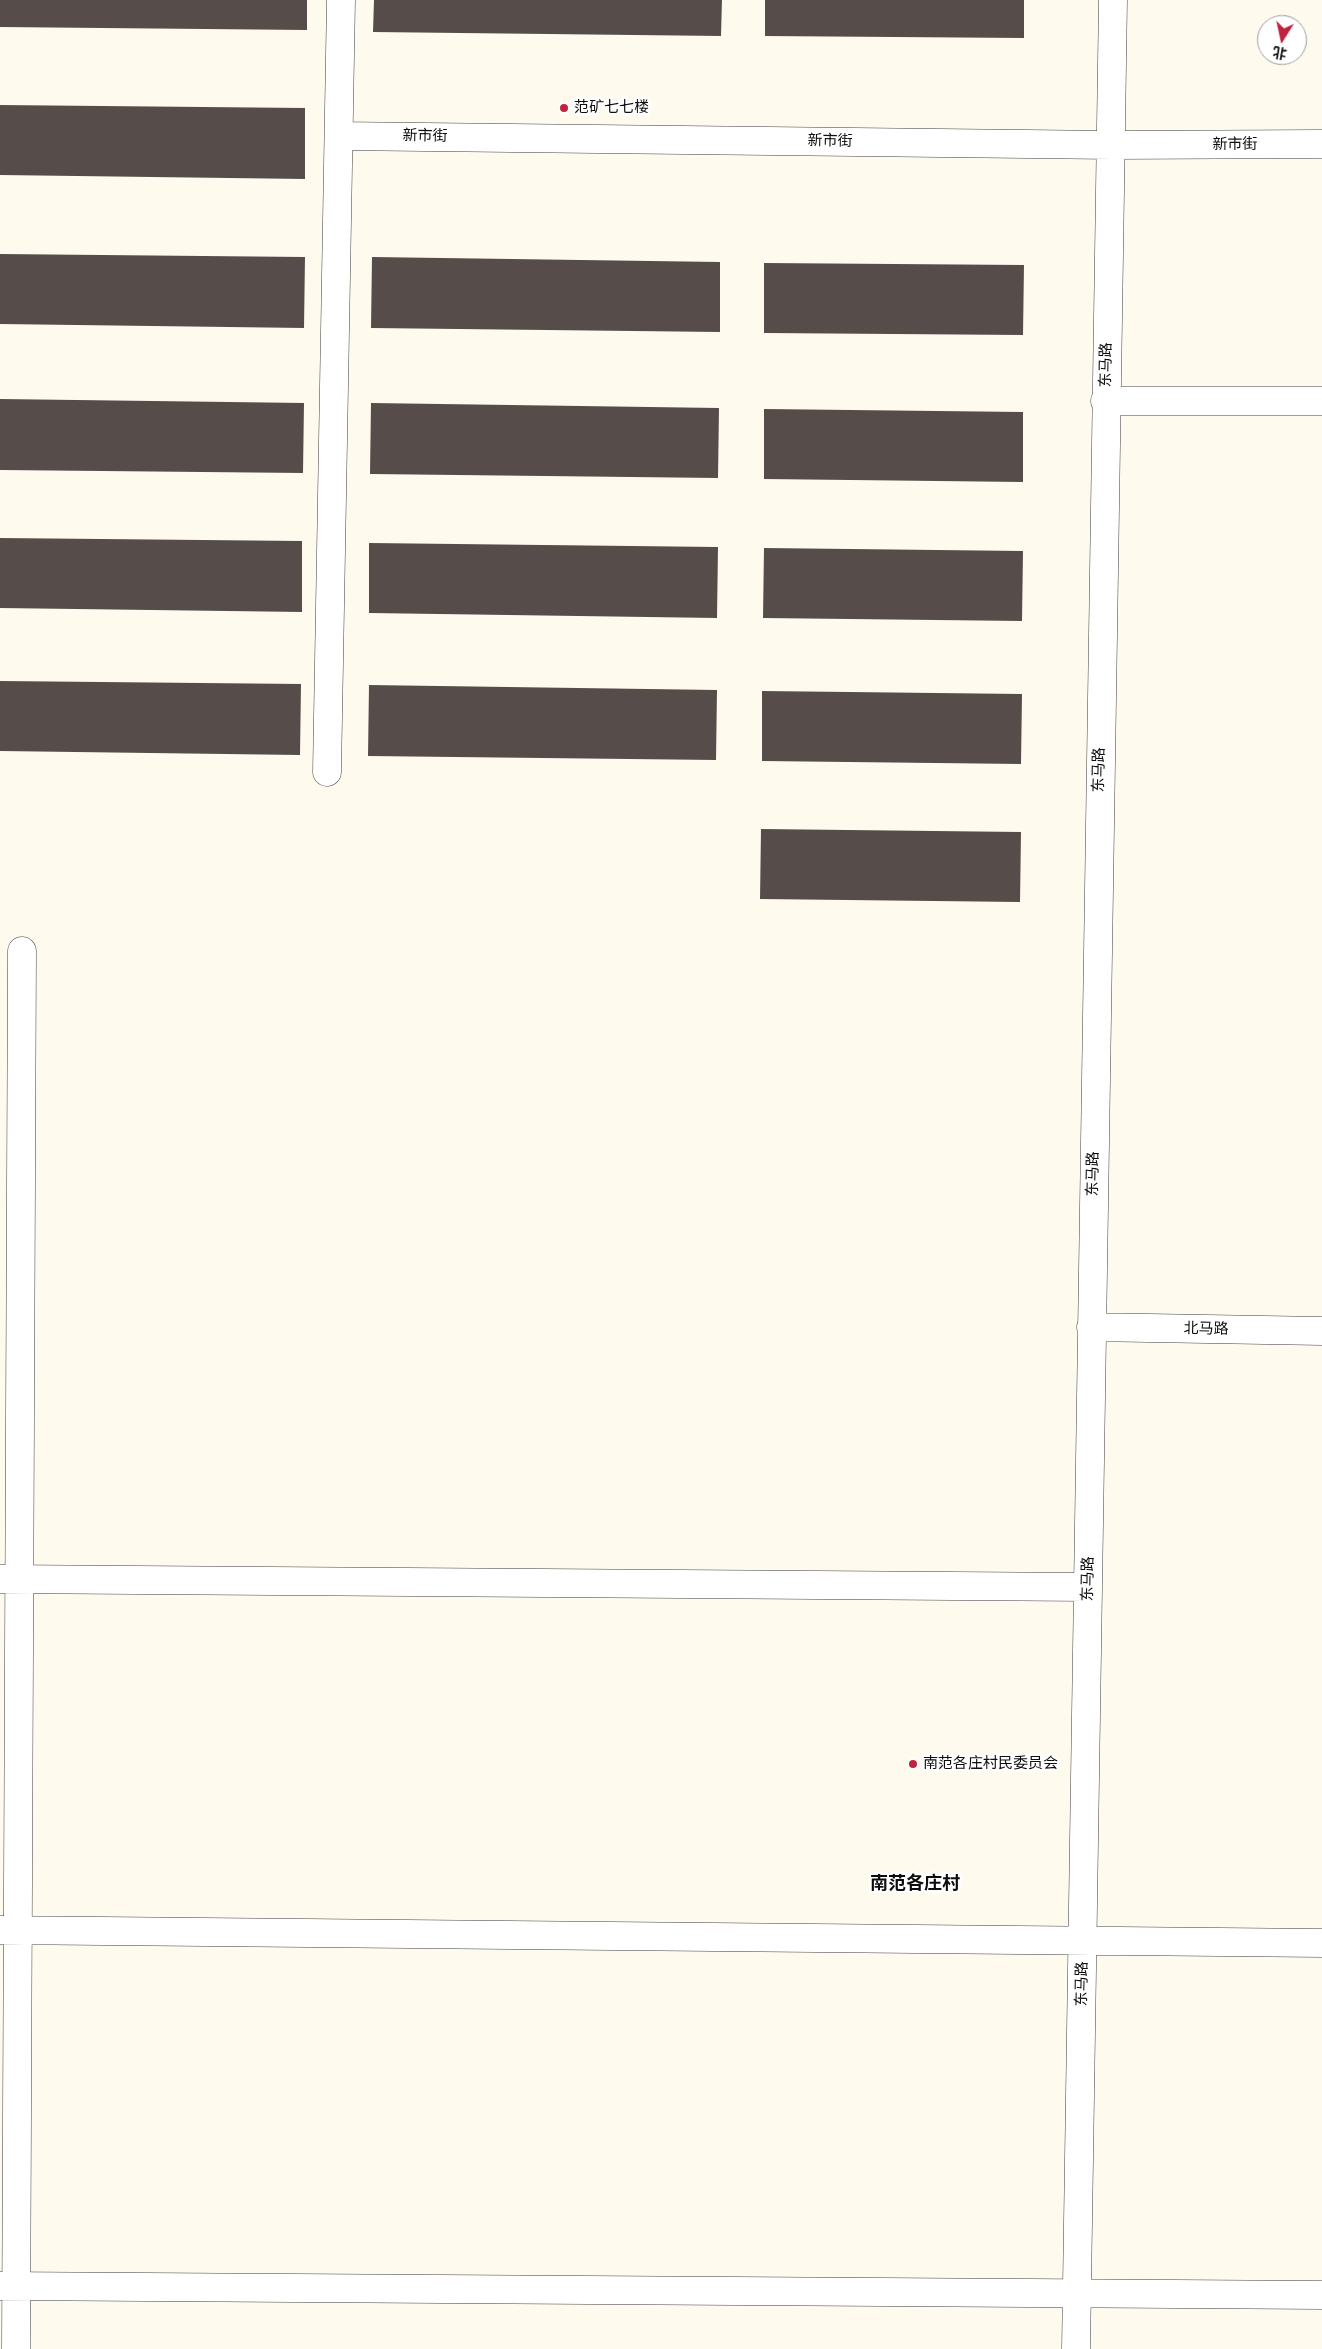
<!DOCTYPE html>
<html>
<head>
<meta charset="utf-8">
<style>
  body { margin:0 }
  #map { position:relative; width:1322px; height:2349px; overflow:hidden; background:#fffaee; font-family:Literata,"Noto Sans SC",serif }
  canvas { display:block }
  .north { position:absolute; left:1257px; top:15px; width:50px; height:50px; box-sizing:border-box; background:#fff; border:1px solid #9e9e9e; border-radius:50%; rotate:190deg; font-size:14px; font-weight:700; line-height:20px; text-align:center; color:#0d0d0d }
  .north::after { content:''; display:block; margin:auto; width:18px; height:22px; background:#bf243e; clip-path:polygon(50% 0,100% 100%,50% 72%,0 100%) }
</style>
</head>
<body>
<div id="map">
<canvas width="1322" height="2349"></canvas>
<div class="north">北</div>
</div>
<script>
const ctx = document.querySelector('canvas').getContext('2d');
ctx.lineJoin = 'round';
function paint(path, color) {
  ctx.fillStyle = color;
  ctx.fill(path, 'evenodd');
}
function stroke(path, color, width, dash) {
  ctx.strokeStyle = color;
  ctx.lineWidth = width;
  ctx.lineCap = dash ? 'butt' : 'round';
  ctx.setLineDash(dash || []);
  ctx.stroke(path);
}
function drawText(font, color, halo, rows, align = 'center') {
  ctx.font = font + ' Literata,"Noto Sans SC",serif';
  ctx.lineWidth = 5;
  ctx.setLineDash([]);
  ctx.textBaseline = 'middle';
  ctx.strokeStyle = halo;
  ctx.fillStyle = color;
  for (const [text, x, y, turn = 0] of rows) {
    ctx.save();
    ctx.translate(x, y);
    ctx.rotate((+turn || 0) * Math.PI / 180);
    ctx.textAlign = isNaN(turn) ? turn : align;
    if (halo) ctx.strokeText(text, 0, 0);
    ctx.fillText(text, 0, 0);
    ctx.restore();
  }
}
paint(new Path2D(`
  M 0,0 L 307,0 L 307,30 L 0,27 Z
  M 374,0 L 722,0 L 721,36 L 373,32 Z
  M 765,0 L 1024,0 L 1024,38 L 765,36 Z
  M 0,105 L 305,108 L 305,179 L 0,175 Z
  M 0,254 L 305,257 L 304,328 L 0,324 Z
  M 372,257 L 720,262 L 720,332 L 371,328 Z
  M 764,263 L 1024,265 L 1023,335 L 764,333 Z
  M 0,399 L 304,403 L 303,473 L 0,470 Z
  M 371,403 L 719,408 L 718,478 L 370,474 Z
  M 764,409 L 1023,412 L 1023,482 L 764,479 Z
  M 0,538 L 302,541 L 302,612 L 0,608 Z
  M 369,543 L 718,547 L 717,618 L 369,613 Z
  M 764,548 L 1023,551 L 1022,621 L 763,618 Z
  M 0,681 L 301,684 L 300,755 L 0,751 Z
  M 369,685 L 717,690 L 716,760 L 368,756 Z
  M 762,691 L 1022,694 L 1021,764 L 762,761 Z
  M 761,829 L 1021,832 L 1020,902 L 760,899 Z`), '#564d4a');
const minor = new Path2D(`
  M 339,136 L 1112,145 L 1322,144
  M 1105,401 L 1322,401
  M 327,772 L 341,0
  M 1091,1327 L 1322,1331
  M 0,1579 L 1088,1587
  M 1,1930 L 1322,1943
  M 0,2286 L 1322,2295
  M 16,2349 L 22,951
  M 1076,2349 L 1113,0`);
stroke(minor, '#404040', 29);
stroke(minor, '#fff', 28);
for (const [x, y, r, color] of [
  [564,108,5,"#bf243e"],
  [913,1764,5,"#bf243e"]
]) {
  const dot = new Path2D();
  dot.arc(x, y, r, 0, 2 * Math.PI);
  ctx.fillStyle = color;
  ctx.fill(dot);
  stroke(dot, '#fff', 2);
}
drawText('15px', '#0d0d0d', '#fff', [
  ["范矿七七楼",574,108],
  ["南范各庄村民委员会",923,1764]
], 'left');
drawText('15px', '#0d0d0d', '#fff', [
  ["新市街",425,136,1],
  ["新市街",830,141,1],
  ["新市街",1235,145],
  ["东马路",1106,365,-89],
  ["东马路",1099,770,-89],
  ["东马路",1093,1174,-89],
  ["北马路",1206,1329,1],
  ["东马路",1088,1579,-89],
  ["东马路",1082,1984,-89]
]);
drawText('bold 18px', '#0d0d0d', '#fff', [
  ["南范各庄村",915,1884]
]);
</script>
</body>
</html>
